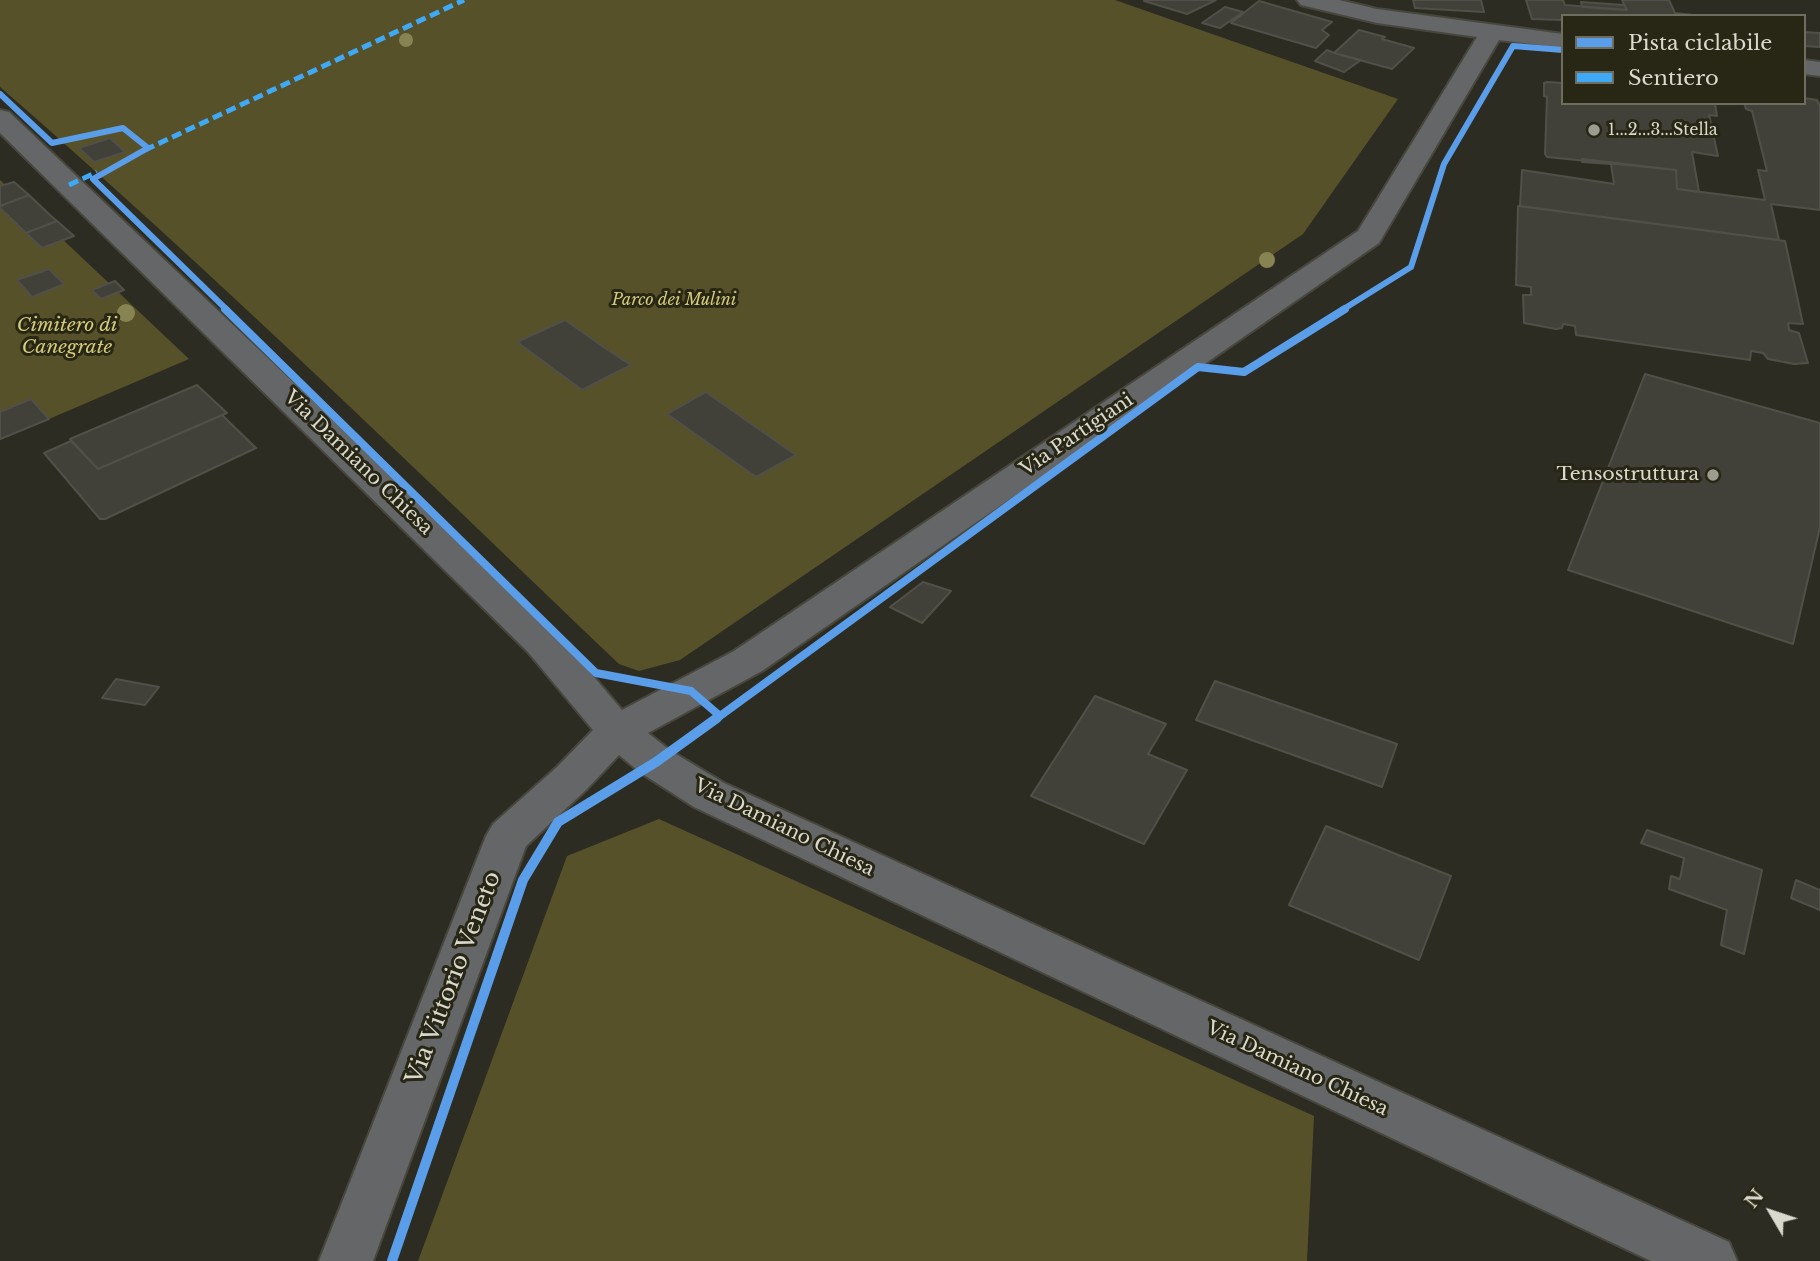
<!DOCTYPE html>
<html>
<head>
<meta charset="utf-8">
<style>
  body { margin:0 }
  #map { position:relative; width:1820px; height:1261px; overflow:hidden; background:#2d2c22; font-family:"Libre Baskerville",serif }
  canvas { display:block }
  .legend { position:absolute; left:1561px; top:14px; width:245px; height:91px; box-sizing:border-box; background:#282614; border:2px solid #6f6e5e; margin:0; padding:9px 12px; list-style:none; font-size:21px; color:#d9d9cd }
  .legend li { display:flex; align-items:center; gap:14px; height:35px }
  .legend b { width:35px; border:2px solid #6f6e5e }
  .north { position:absolute; left:1736px; top:1177px; width:70px; height:70px; -webkit-text-stroke:5px #282614; paint-order:stroke; rotate:309deg; font-size:19px; font-weight:700; line-height:28px; text-align:center; color:#d9d9cd }
  .north::after { content:''; display:block; margin:auto; width:24px; height:32px; background:#d9d9cd; clip-path:polygon(50% 0,100% 100%,50% 72%,0 100%) }
</style>
</head>
<body>
<div id="map">
<canvas width="1820" height="1261"></canvas>
<ul class="legend">
<li><b style="height:9px;background:#5a9eea"></b>Pista ciclabile</li>
<li><b style="height:9px;background:#3fa9f5"></b>Sentiero</li>
</ul>
<div class="north">N</div>
</div>
<script>
const ctx = document.querySelector('canvas').getContext('2d');
ctx.lineJoin = 'round';
function paint(path, color) {
  ctx.fillStyle = color;
  ctx.fill(path, 'evenodd');
}
function stroke(path, color, width, dash) {
  ctx.strokeStyle = color;
  ctx.lineWidth = width;
  ctx.lineCap = dash ? 'butt' : 'round';
  ctx.setLineDash(dash || []);
  ctx.stroke(path);
}
function drawText(font, color, halo, rows, align = 'center') {
  ctx.font = font + ' "Libre Baskerville",serif';
  ctx.lineWidth = 6;
  ctx.setLineDash([]);
  ctx.textBaseline = 'middle';
  ctx.strokeStyle = halo;
  ctx.fillStyle = color;
  for (const [text, x, y, turn = 0] of rows) {
    ctx.save();
    ctx.translate(x, y);
    ctx.rotate((+turn || 0) * Math.PI / 180);
    ctx.textAlign = isNaN(turn) ? turn : align;
    if (halo) ctx.strokeText(text, 0, 0);
    ctx.fillText(text, 0, 0);
    ctx.restore();
  }
}
paint(new Path2D(`
  M 0,0 L 1115,0 L 1398,99 L 1303,234 L 680,660 L 639,671 L 619,664 C 415,469 213,272 0,87 Z
  M 0,180 L 189,359 L 0,440 Z
  M 659,819 L 1314,1116 L 1307,1261 L 418,1261 L 567,856 Z`), '#565129');
const building = new Path2D(`
  M 1216,0 L 1187,14 L 1144,1 L 1145,0 Z
  M 1413,0 L 1481,0 L 1484,12 L 1415,8 Z
  M 1526,0 L 1563,0 L 1565,5 L 1627,10 L 1622,0 L 1669,0 L 1675,13 L 1702,16 L 1563,16 L 1563,20 L 1532,19 Z
  M 1259,1 L 1332,22 L 1322,30 L 1329,35 L 1316,48 L 1231,23 Z
  M 1581,2 L 1624,5 L 1627,10 L 1582,7 Z
  M 1225,7 L 1243,12 L 1220,28 L 1202,23 Z
  M 1359,30 L 1385,37 L 1382,39 L 1414,48 L 1392,69 L 1334,53 Z
  M 1804,32 L 1820,33 L 1820,47 L 1804,46 Z
  M 1327,50 L 1334,53 L 1361,60 L 1344,72 L 1315,61 Z
  M 1547,82 L 1563,83 L 1563,103 L 1715,103 L 1717,116 L 1709,115 L 1718,156 L 1692,152 L 1699,192 L 1677,189 L 1676,170 L 1547,157 L 1545,154 L 1547,97 L 1544,96 L 1544,83 Z
  M 1804,98 L 1817,100 L 1820,106 L 1820,210 L 1771,204 L 1779,240 L 1520,206 L 1522,170 L 1614,184 L 1611,164 L 1582,162 L 1582,159 L 1676,170 L 1677,189 L 1765,200 L 1758,170 L 1767,171 L 1752,111 L 1746,109 L 1744,103 L 1804,103 Z
  M 110,138 L 125,152 L 94,162 L 79,148 Z
  M 14,182 L 29,195 L 0,206 L 0,186 Z
  M 29,195 L 51,216 L 57,221 L 26,233 L 0,208 L 0,206 Z
  M 1518,206 L 1785,241 L 1803,324 L 1788,323 L 1789,330 L 1799,333 L 1808,363 L 1794,364 L 1768,359 L 1763,353 L 1751,351 L 1750,360 L 1576,335 L 1575,326 L 1563,324 L 1562,328 L 1556,329 L 1524,323 L 1523,295 L 1531,295 L 1531,287 L 1516,285 Z
  M 57,221 L 74,236 L 42,248 L 26,233 Z
  M 49,269 L 64,284 L 32,297 L 17,280 Z
  M 115,281 L 124,290 L 101,299 L 92,290 Z
  M 565,320 L 605,348 L 631,365 L 582,390 L 517,342 Z
  M 1645,374 L 1820,423 L 1820,527 L 1793,644 L 1568,570 Z
  M 197,385 L 227,413 L 98,469 L 70,439 Z
  M 706,392 L 730,409 L 796,455 L 756,477 L 667,414 Z
  M 31,399 L 49,419 L 0,439 L 0,412 Z
  M 222,415 L 256,448 L 105,519 L 100,519 L 44,453 L 71,441 L 98,469 Z
  M 923,582 L 951,591 L 922,623 L 890,607 Z
  M 116,679 L 159,687 L 145,705 L 102,698 Z
  M 1215,681 L 1397,744 L 1382,787 L 1196,720 Z
  M 1095,696 L 1166,724 L 1148,754 L 1187,770 L 1144,844 L 1031,796 Z
  M 1326,826 L 1451,876 L 1419,960 L 1289,905 Z
  M 1647,830 L 1762,870 L 1744,954 L 1721,945 L 1727,910 L 1669,889 L 1671,876 L 1680,879 L 1684,858 L 1641,843 Z
  M 1796,880 L 1820,890 L 1820,910 L 1791,898 Z`);
paint(building, '#424139');
stroke(building, '#515048', 2);
const minor = new Path2D(`
  M 1297,0 L 1339,0 L 1377,9 L 1563,34 L 1563,48 L 1499,40 L 1379,243 L 762,671 L 648,733 L 671,751 L 724,783 L 1729,1242 L 1737,1261 L 1651,1261 L 694,807 L 641,773 L 619,755 L 587,789 L 526,846 L 373,1261 L 319,1261 L 486,836 L 493,824 L 557,767 L 593,730 L 528,652 L 0,133 L 0,110 L 9,112 L 556,632 L 622,710 L 734,651 L 1358,231 L 1477,37 L 1377,23 L 1301,5 Z
  M 1804,60 L 1820,62 L 1820,76 L 1804,74 Z`);
stroke(minor, '#48473e', 4);
paint(minor, '#646667');
stroke(new Path2D(`
  M 145,150 L 464,0
  M 69,185 L 97,172`), '#3fa9f5', 5, [10, 5]);
stroke(new Path2D(`
  M 0,94 L 52,143 L 123,128 L 148,148 L 93,179 L 227,310
  M 1342,310 L 1411,267 L 1444,164 L 1513,46 L 1563,50`), '#5a9eea', 6);
stroke(new Path2D(`
  M 225,309 L 596,673 L 691,691 L 720,716 L 1198,367 L 1244,372 L 1345,309
  M 715,720 L 720,716`), '#5a9eea', 8);
stroke(new Path2D(`
  M 392,1261 L 523,880 L 558,822 L 656,762 L 717,718`), '#5a9eea', 10);
ctx.fillStyle = '#888352';
for (const [x, y, r] of [
  [406,40,7],
  [1267,260,8],
  [126,313,9]
]) {
  ctx.beginPath();
  ctx.arc(x, y, r, 0, 2 * Math.PI);
  ctx.fill();
}
for (const [x, y, r, color] of [
  [1594,130,7,"#9d9c91"],
  [1713,475,7,"#9d9c91"]
]) {
  const dot = new Path2D();
  dot.arc(x, y, r, 0, 2 * Math.PI);
  ctx.fillStyle = color;
  ctx.fill(dot);
  stroke(dot, '#282614', 2.5);
}
drawText('16px', '#d9d9cd', '#282614', [
  ["1...2...3...Stella",1608,130]
], 'left');
drawText('italic 16px', '#d3cb7a', '#282614', [
  ["Parco dei Mulini",674,300]
]);
drawText('italic 19px', '#d3cb7a', '#282614', [
  ["Cimitero di",67,326],
  ["Canegrate",67,348]
]);
drawText('19px', '#d9d9cd', '#282614', [
  ["Via Partigiani",1077,435,-34],
  ["Via Damiano Chiesa",358,463,44],
  ["Via Damiano Chiesa",784,828,26],
  ["Via Damiano Chiesa",1297,1069,25]
]);
drawText('19px', '#d9d9cd', '#282614', [
  ["Tensostruttura",1699,475]
], 'right');
drawText('23px', '#d9d9cd', '#282614', [
  ["Via Vittorio Veneto",454,978,-69]
]);
</script>
</body>
</html>
